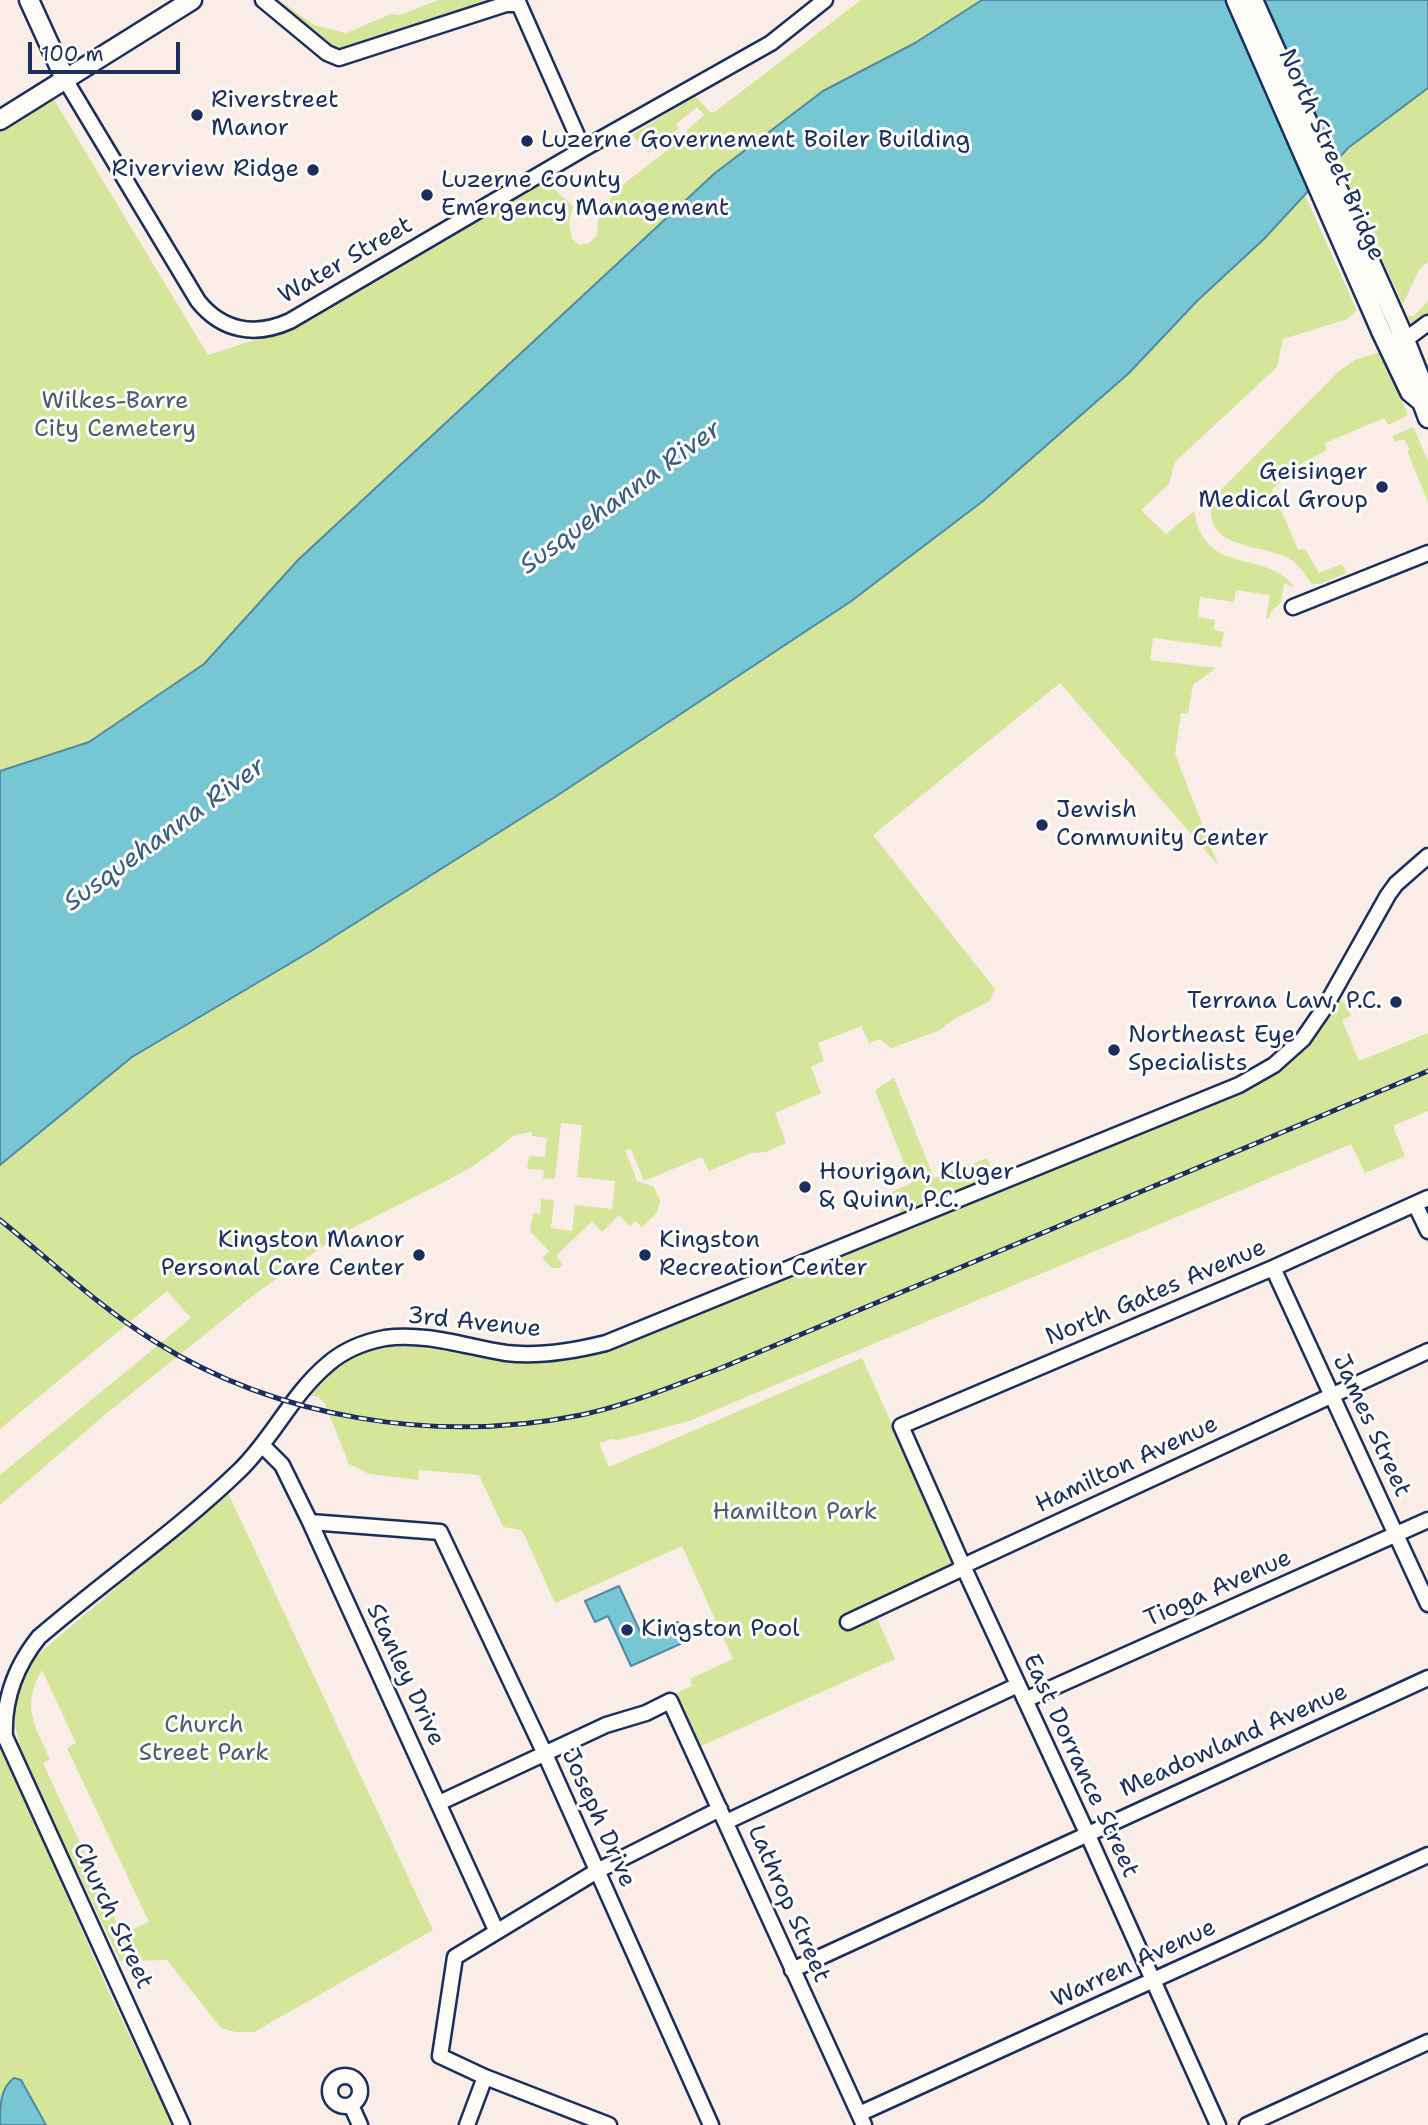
<!DOCTYPE html>
<html>
<head>
<meta charset="utf-8">
<style>
  body { margin:0 }
  #map { position:relative; width:1428px; height:2125px; overflow:hidden; background:#faede7; font-family:"Shantell Sans",sans-serif }
  canvas { display:block }
  .scale { position:absolute; left:28px; top:42px; width:152px; height:32px; box-sizing:border-box; border:4px solid #1b2f5e; border-top:0; padding-left:9px; font-size:21px; line-height:24px; white-space:nowrap; color:#1b2f5e; -webkit-text-stroke:5px #fdfcf7; paint-order:stroke }
</style>
</head>
<body>
<div id="map">
<canvas width="1428" height="2125"></canvas>
<div class="scale">100 m</div>
</div>
<script>
const ctx = document.querySelector('canvas').getContext('2d');
ctx.lineJoin = 'round';
function paint(path, color) {
  ctx.fillStyle = color;
  ctx.fill(path, 'evenodd');
}
function stroke(path, color, width, dash) {
  ctx.strokeStyle = color;
  ctx.lineWidth = width;
  ctx.lineCap = dash ? 'butt' : 'round';
  ctx.setLineDash(dash || []);
  ctx.stroke(path);
}
function drawText(font, color, halo, rows, align = 'center') {
  ctx.font = font + ' "Shantell Sans",sans-serif';
  ctx.lineWidth = 6;
  ctx.setLineDash([]);
  ctx.textBaseline = 'middle';
  ctx.strokeStyle = halo;
  ctx.fillStyle = color;
  for (const [text, x, y, turn = 0] of rows) {
    ctx.save();
    ctx.translate(x, y);
    ctx.rotate((+turn || 0) * Math.PI / 180);
    ctx.textAlign = isNaN(turn) ? turn : align;
    if (halo) ctx.strokeText(text, 0, 0);
    ctx.fillText(text, 0, 0);
    ctx.restore();
  }
}
paint(new Path2D(`
  M 279,0 L 314,25 L 346,33 L 391,14 L 400,15 L 439,0 L 500,0 L 338,52 Z
  M 861,0 L 982,0 L 915,43 L 823,91 L 715,173 L 298,560 L 204,664 L 89,742 L 0,771 L 0,131 L 53,98 L 208,355 L 273,334 L 540,183 L 547,183 L 573,206 L 569,222 L 572,239 L 580,245 L 589,243 L 597,235 L 598,220 L 616,190 L 688,134 L 686,131 L 704,115 L 697,107 L 676,124 L 679,128 L 649,153 L 632,135 L 695,96 L 711,113 L 716,111 Z
  M 1428,88 L 1428,262 L 1420,268 L 1403,304 L 1408,316 L 1414,316 L 1428,301 L 1428,316 L 1411,323 L 1337,160 L 1348,148 Z
  M 1305,195 L 1357,311 L 1347,319 L 1283,339 L 1277,367 L 1175,462 L 1169,484 L 1141,510 L 1166,534 L 1194,511 C 1206,580 1267,547 1295,588 L 1284,583 L 1281,603 L 1272,610 L 1268,619 L 1266,619 L 1270,595 L 1236,590 L 1234,602 L 1200,597 L 1198,617 L 1215,620 L 1214,630 L 1224,632 L 1221,647 L 1153,638 L 1150,660 L 1216,668 L 1193,685 L 1188,714 L 1181,713 L 1175,754 L 1218,865 L 1060,683 L 873,835 L 995,989 L 990,1001 L 956,1018 L 938,1031 L 891,1048 L 880,1039 L 869,1043 L 861,1026 L 818,1043 L 824,1061 L 811,1067 L 821,1093 L 775,1113 L 786,1143 L 766,1152 L 751,1153 L 709,1171 L 702,1157 L 644,1181 L 631,1149 L 625,1150 L 637,1181 L 654,1187 L 660,1201 L 657,1212 L 642,1227 L 635,1221 L 630,1226 L 619,1215 L 602,1232 L 592,1221 L 556,1256 L 563,1265 L 559,1268 L 552,1268 L 542,1258 L 549,1251 L 530,1231 L 533,1213 L 540,1214 L 541,1199 L 554,1200 L 551,1228 L 572,1231 L 575,1205 L 612,1209 L 615,1181 L 577,1177 L 582,1125 L 561,1123 L 555,1179 L 543,1178 L 544,1170 L 527,1169 L 529,1156 L 545,1157 L 547,1138 L 532,1136 L 532,1132 L 515,1135 L 475,1165 L 448,1180 L 344,1232 L 255,1294 L 101,1418 L 0,1505 L 0,1475 L 191,1318 L 167,1291 L 0,1429 L 0,1165 L 132,1057 L 311,951 L 555,797 L 850,602 L 983,501 L 1129,373 L 1197,301 L 1264,239 Z
  M 1381,352 L 1408,415 L 1388,425 L 1384,418 L 1325,443 L 1327,450 L 1304,462 L 1272,489 L 1298,550 L 1305,549 L 1319,573 L 1342,564 L 1346,573 L 1320,584 L 1312,584 C 1305,575 1300,565 1290,559 C 1261,542 1202,552 1212,499 L 1339,371 L 1357,359 Z
  M 1413,427 L 1428,461 L 1428,502 L 1407,451 L 1410,450 L 1404,439 L 1395,442 L 1392,436 Z
  M 1340,1001 L 1346,1003 L 1351,1016 L 1342,1020 L 1359,1061 L 1428,1033 L 1428,1111 L 1393,1126 L 1405,1156 L 1365,1173 L 1351,1144 L 689,1421 L 618,1440 L 612,1439 L 599,1443 L 609,1467 L 862,1358 L 955,1564 L 870,1603 L 895,1659 L 701,1746 L 676,1693 L 692,1686 L 690,1679 L 733,1659 L 682,1546 L 555,1603 L 522,1530 L 503,1527 L 479,1475 L 419,1470 L 418,1480 L 369,1474 L 349,1464 L 325,1404 L 318,1397 L 309,1395 C 378,1317 426,1355 512,1361 C 548,1364 584,1358 618,1348 L 1247,1089 C 1287,1069 1313,1041 1336,1003 Z
  M 894,1078 L 934,1178 L 987,1158 L 993,1172 L 991,1177 L 903,1214 L 900,1212 L 891,1192 L 912,1183 L 875,1090 Z
  M 228,1493 L 433,1930 L 254,2032 L 236,2032 L 221,2028 L 167,1960 L 120,1961 L 21,1753 L 15,1725 L 17,1693 L 36,1656 ZM 42,1670 L 76,1743 L 67,1748 L 149,1922 L 122,1934 L 43,1763 L 50,1759 C 34,1724 21,1707 42,1670 Z
  M 0,1743 L 108,1990 L 172,2125 L 0,2125 Z`), '#d5e599');
const water = new Path2D(`
  M 982,0 L 1428,0 L 1428,88 L 1348,148 L 1264,239 L 1197,301 L 1129,373 L 983,501 L 850,602 L 555,797 L 311,951 L 132,1057 L 0,1165 L 0,771 L 89,742 L 204,664 L 298,560 L 715,173 L 823,91 L 915,43 Z
  M 619,1586 L 643,1638 L 678,1622 L 687,1641 L 631,1666 L 608,1616 L 595,1622 L 585,1601 Z
  M 14,2078 L 21,2080 L 46,2125 L 0,2125 C 0,2106 0,2088 14,2078 Z`);
paint(water, '#77c6d4');
stroke(water, '#528aa5', 2);
const minor = new Path2D(`
  M 263,0 L 327,53 L 339,58 L 506,4 L 519,4 L 583,149
  M 66,81 L 198,301 C 222,331 255,337 290,321 L 583,149 L 771,43 L 825,0
  M 1405,340 L 1428,323
  M 1293,607 L 1428,553
  M 1415,1204 L 1428,1231
  M 1273,1268 L 1428,1604
  M 262,1445 L 282,1465 L 310,1522 L 496,1930
  M 310,1522 L 440,1532 L 545,1754 L 711,2125
  M 848,1622 L 957,1571 L 963,1566 L 1428,1351
  M 1025,1700 L 1428,1520
  M 2,1730 L 182,2125
  M 5,1738 C 3,1700 15,1667 39,1637 C 105,1580 177,1531 240,1470 C 273,1438 292,1394 328,1364 C 344,1350 364,1342 385,1338 C 426,1332 467,1347 506,1353 C 539,1357 574,1351 606,1343 L 1239,1085 L 1274,1065 L 1303,1039 L 1325,1007 L 1388,895 L 1396,884 L 1428,856
  M 439,1803 L 606,1725 L 646,1713 L 670,1701 L 864,2125
  M 726,1822 L 1018,1685
  M 792,1970 L 1428,1678
  M330 2091a15 15 0 1 1 30 0a15 15 0 1 1-30 0Z
  M 485,2077 L 609,2125
  M 351,2105 L 360,2125
  M 859,2114 L 1428,1855
  M 467,2125 L 485,2077 L 440,2056 L 455,1957 L 597,1871 L 720,1809
  M 1218,2125 L 1087,1833 L 963,1566 L 901,1426 L 1273,1268 L 1428,1198
  M 1247,2125 L 1428,2042`);
const major = new Path2D(`
  M 29,0 L 66,81
  M 1236,0 L 1381,331 L 1410,392 L 1422,402
  M 1253,0 L 1405,340 L 1424,388 L 1422,402 L 1428,418
  M 0,120 L 192,0`);
stroke(minor, '#1b2f5e', 19);
stroke(major, '#1b2f5e', 23);
stroke(minor, '#fdfcf7', 14);
stroke(major, '#fdfcf7', 18);
const rail = new Path2D(`
  M 0,1220 C 50,1260 99,1307 154,1341 C 278,1419 437,1444 581,1415 C 629,1405 675,1385 721,1368 L 1428,1071`);
stroke(rail, '#1b2f5e', 5);
stroke(rail, '#fdfcf7', 2.5, [8]);
for (const [x, y, r, color] of [
  [197,115,7,"#1b2f5e"],
  [527,141,7,"#1b2f5e"],
  [313,170,7,"#1b2f5e"],
  [427,195,7,"#1b2f5e"],
  [1382,487,7,"#1b2f5e"],
  [1042,825,7,"#1b2f5e"],
  [1396,1002,7,"#1b2f5e"],
  [1114,1050,7,"#1b2f5e"],
  [805,1187,7,"#1b2f5e"],
  [419,1255,7,"#1b2f5e"],
  [645,1255,7,"#1b2f5e"],
  [627,1630,7,"#1b2f5e"]
]) {
  const dot = new Path2D();
  dot.arc(x, y, r, 0, 2 * Math.PI);
  ctx.fillStyle = color;
  ctx.fill(dot);
  stroke(dot, '#fdfcf7', 2.5);
}
drawText('24px', '#1b2f5e', '#fdfcf7', [
  ["Riverstreet",211,101],
  ["Manor",211,129],
  ["Luzerne Governement Boiler Building",541,141],
  ["Riverview Ridge",299,170,"right"],
  ["Luzerne County",441,181],
  ["Emergency Management",441,209],
  ["Geisinger",1368,473,"right"],
  ["Medical Group",1368,501,"right"],
  ["Jewish",1056,811],
  ["Community Center",1056,839],
  ["Terrana Law, P.C.",1382,1002,"right"],
  ["Northeast Eye",1128,1036],
  ["Specialists",1128,1064],
  ["Hourigan, Kluger",819,1173],
  ["& Quinn, P.C.",819,1201],
  ["Kingston Manor",405,1241,"right"],
  ["Personal Care Center",405,1269,"right"],
  ["Kingston",659,1241],
  ["Recreation Center",659,1269],
  ["Kingston Pool",641,1630]
], 'left');
drawText('24px', '#1b2f5e', '#fdfcf7', [
  ["North Street Bridge",1331,155,66],
  ["Water Street",346,261,-30],
  ["North Gates Avenue",1156,1293,-23],
  ["3rd Avenue",474,1323,6],
  ["James Street",1371,1426,65],
  ["Hamilton Avenue",1127,1465,-25],
  ["Tioga Avenue",1218,1589,-24],
  ["Stanley Drive",405,1675,65],
  ["Meadowland Avenue",1234,1741,-24],
  ["East Dorrance Street",1080,1766,65],
  ["Joseph Drive",598,1818,66],
  ["Lathrop Street",788,1904,66],
  ["Church Street",112,1916,65],
  ["Warren Avenue",1134,1964,-25]
]);
drawText('24px', '#4a5c6d', '#fdfcf7', [
  ["Wilkes-Barre",115,402],
  ["City Cemetery",115,430],
  ["Hamilton Park",795,1513],
  ["Church",204,1726],
  ["Street Park",204,1754]
]);
drawText('italic 26px', '#375c81', '#fdfcf7', [
  ["Susquehanna River",621,498,-36],
  ["Susquehanna River",165,835,-36]
]);
</script>
</body>
</html>
